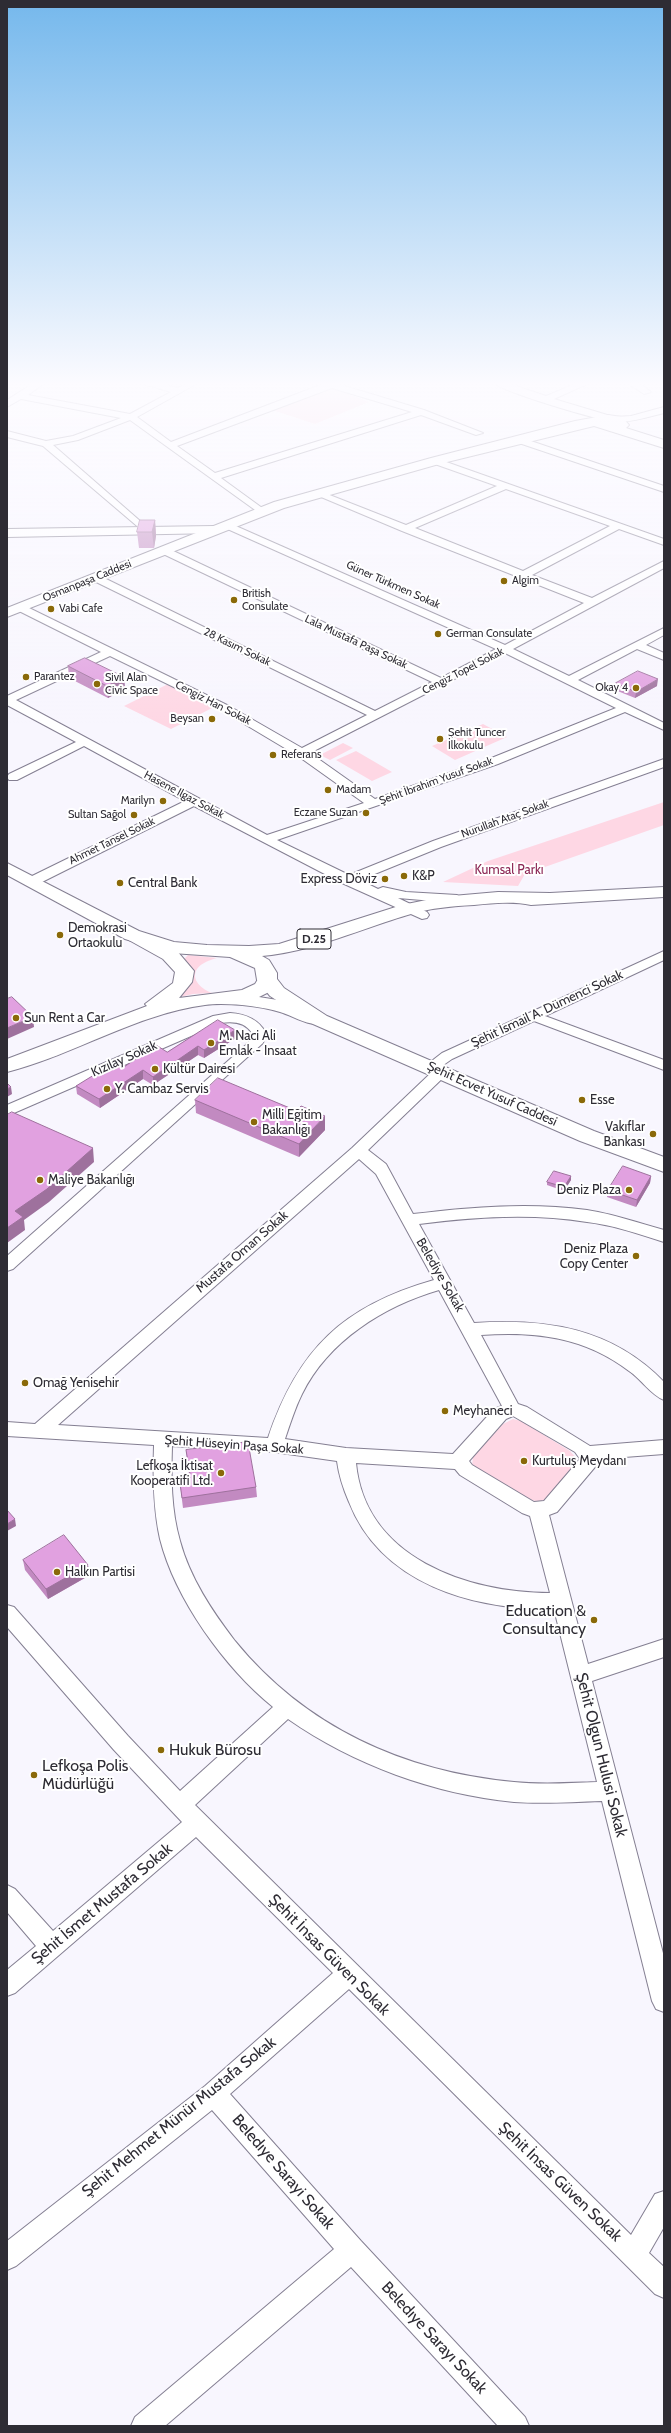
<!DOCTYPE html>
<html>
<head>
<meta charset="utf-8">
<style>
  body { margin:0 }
  #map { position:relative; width:671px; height:2433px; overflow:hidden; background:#f8f6fe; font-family:Cabin,sans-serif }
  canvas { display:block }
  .frame { position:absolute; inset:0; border:8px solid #2e2c34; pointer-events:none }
</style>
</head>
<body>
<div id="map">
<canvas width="671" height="2433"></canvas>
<div class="frame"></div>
</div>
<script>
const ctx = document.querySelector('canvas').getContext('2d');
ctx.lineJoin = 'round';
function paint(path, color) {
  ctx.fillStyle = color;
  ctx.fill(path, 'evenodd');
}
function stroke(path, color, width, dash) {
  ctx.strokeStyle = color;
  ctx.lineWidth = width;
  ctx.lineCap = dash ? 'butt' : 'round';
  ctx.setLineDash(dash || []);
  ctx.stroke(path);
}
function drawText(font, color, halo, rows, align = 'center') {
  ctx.font = font + ' Cabin,sans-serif';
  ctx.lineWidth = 4;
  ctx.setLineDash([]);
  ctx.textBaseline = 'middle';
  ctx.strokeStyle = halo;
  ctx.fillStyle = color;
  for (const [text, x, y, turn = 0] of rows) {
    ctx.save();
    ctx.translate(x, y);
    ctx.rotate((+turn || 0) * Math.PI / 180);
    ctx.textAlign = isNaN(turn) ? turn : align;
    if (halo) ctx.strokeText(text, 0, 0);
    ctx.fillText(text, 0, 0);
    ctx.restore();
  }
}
paint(new Path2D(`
  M 333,388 L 369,402 L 315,424 L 272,410 Z
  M 168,684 L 216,706 L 171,729 L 124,706 Z
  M 483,724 L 507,737 L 455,760 L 432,746 Z
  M 343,743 L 353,748 L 330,760 L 320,755 Z
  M 356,751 L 392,772 L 372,781 L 336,760 Z
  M 664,802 L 664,825 L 525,874 L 518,886 L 443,882 L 488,861 Z
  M 188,955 L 217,958 C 210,960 201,963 197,969 C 190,980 203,990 212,993 L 193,994 L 176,998 L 191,975 L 190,965 L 183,960 Z
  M 513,1419 L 521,1421 L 570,1451 L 577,1459 L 576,1463 L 545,1500 C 525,1507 489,1477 472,1466 L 473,1457 L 503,1424 Z`), '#fed7e4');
const street = new Path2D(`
  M 32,384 L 43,384 L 28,395 L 130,414 L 171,392 L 144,384 L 162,384 L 178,388 L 185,384 L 196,384 L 137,417 L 171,442 L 323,384 L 338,384 L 424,410 L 483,433 L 476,435 L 421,415 L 221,478 L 265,510 L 267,512 L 262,515 L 130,420 L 78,440 L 53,445 L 147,527 L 147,531 L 144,532 L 43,446 L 7,437 L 7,431 L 46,441 L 73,436 L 121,418 L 21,399 L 7,407 L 7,400 ZM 332,388 L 412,412 L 215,473 L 177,446 Z
  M 496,384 L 510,384 L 546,396 L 575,384 L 587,384 L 554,399 L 614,417 L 631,416 L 664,407 L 664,413 C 648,417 633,422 616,422 C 601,421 506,393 496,384 Z
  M 629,384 L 640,384 L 651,392 L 644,394 Z
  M 519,437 L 664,486 L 664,492 L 516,442 L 514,440 Z
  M 435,458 L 664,539 L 664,545 L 619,529 L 532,575 L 592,598 L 664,561 L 664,568 L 513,649 L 569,676 L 664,628 L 664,635 L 646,645 L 664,653 L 664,660 L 637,649 L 578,680 L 664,723 L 664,730 L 625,712 L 498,764 L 277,840 L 349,875 L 433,841 L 664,759 L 664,767 L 441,847 L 360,880 L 378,889 L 383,887 L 406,892 L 457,895 L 464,899 L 457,903 L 398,898 L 427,912 L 429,915 L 427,918 L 422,919 L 342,883 L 194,806 L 36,885 L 26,885 L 24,882 L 26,879 L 185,801 L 84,746 L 17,780 L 9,780 L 7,777 L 9,774 L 76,742 L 7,705 L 7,696 L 101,652 L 17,610 L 17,606 L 25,606 L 229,706 L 302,748 L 367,715 L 92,580 L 92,576 L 100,576 L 375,711 L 432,682 L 159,552 L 159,548 L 167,548 L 441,678 L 496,649 L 223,527 L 223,523 L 229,523 L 505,645 L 584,603 L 402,531 L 314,494 L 322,492 L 406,525 L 497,486 L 432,463 L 430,461 ZM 506,489 L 610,526 L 523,571 L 415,528 ZM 505,653 L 616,708 L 489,759 L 375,799 L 310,753 ZM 110,656 L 221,710 L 298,756 L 364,803 L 267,835 L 16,700 Z
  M 664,951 L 664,960 L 545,1016 L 664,1060 L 664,1070 L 534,1021 L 452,1059 L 442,1066 L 447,1068 L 449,1071 L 447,1074 L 368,1150 L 386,1164 L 413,1214 C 471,1207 529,1202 587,1210 C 613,1214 639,1223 664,1230 L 664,1242 C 639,1234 613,1225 587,1222 C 531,1213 475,1217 419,1224 L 474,1323 C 546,1318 612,1328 664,1382 L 664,1400 C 651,1395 641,1379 629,1371 C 585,1337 535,1331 481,1335 L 518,1404 L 527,1407 L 590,1446 L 664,1440 L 664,1454 L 598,1459 L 595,1467 L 557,1512 L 549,1515 L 588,1664 L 664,1639 L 664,1657 L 592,1681 L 664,1957 L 664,2012 L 656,2009 L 652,2001 L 602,1801 C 573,1802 543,1804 514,1802 C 434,1794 354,1765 288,1719 L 195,1805 L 631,2235 L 655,2194 L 664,2191 L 664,2227 L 649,2253 L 664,2267 L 664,2298 L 655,2294 L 349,1989 L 230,2094 L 361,2241 L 525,2417 L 529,2426 L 498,2426 L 351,2267 L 165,2426 L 131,2426 L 135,2417 L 334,2249 L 212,2110 L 16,2266 L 7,2270 L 7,2241 L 205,2086 L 333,1973 L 196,1837 L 15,1993 L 7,1996 L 7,1970 L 36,1946 L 7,1912 L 7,1885 L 15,1889 L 53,1931 L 182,1822 L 114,1750 L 7,1627 L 7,1605 L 14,1607 L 128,1736 L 180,1791 L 273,1707 C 225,1668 175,1599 160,1539 C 153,1508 153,1476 154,1445 L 7,1436 L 7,1422 L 35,1424 L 352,1148 L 433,1071 L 426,1070 L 424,1067 L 442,1053 ZM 359,1159 L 376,1174 L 434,1280 C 343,1306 298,1349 268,1438 L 58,1425 ZM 439,1290 L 502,1406 L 494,1409 L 453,1454 L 346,1448 L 285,1439 C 290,1424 295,1408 302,1394 C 328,1341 384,1306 439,1290 ZM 513,1416 L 575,1452 L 580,1459 L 544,1501 L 534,1502 L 472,1465 L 469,1461 L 506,1419 ZM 172,1446 L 274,1452 L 337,1461 C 339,1476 343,1488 349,1502 C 381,1584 473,1610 554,1609 L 597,1782 C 569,1783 542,1785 514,1782 C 404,1772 305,1727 235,1641 C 212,1611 190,1578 180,1541 C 171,1510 171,1477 172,1446 ZM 356,1463 L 455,1469 L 460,1475 L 522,1513 L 530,1516 L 550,1593 C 468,1593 365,1558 356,1463 Z
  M 230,1013 C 246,1014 258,1019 266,1033 L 263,1043 L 13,1269 L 7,1271 L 7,1256 L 246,1045 L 251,1039 L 252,1033 C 245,1022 233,1021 221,1023 L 7,1116 L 7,1105 L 213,1016 Z`);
const secondary = new Path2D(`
  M 214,526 L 219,527 L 221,530 L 219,533 L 7,537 L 7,529 Z
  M 134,929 L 177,951 L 194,971 L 192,982 L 179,998 L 242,990 L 255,984 L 260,976 L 274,976 L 277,980 L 269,992 L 259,997 L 290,1002 L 323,1015 L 326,1019 L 323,1023 C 308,1027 294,1016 280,1012 C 260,1006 225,1002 205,1005 C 136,1014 74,1055 7,1072 L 7,1059 L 147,1006 L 145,1004 L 173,983 L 175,972 L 163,959 L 127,939 L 125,935 L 127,931 Z`);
const primary = new Path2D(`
  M 608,415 L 622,417 L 629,425 L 626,428 L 664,440 L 664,448 L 594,426 L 439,464 L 284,508 L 7,617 L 7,608 L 274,502 L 431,458 L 575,421 Z
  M 7,863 L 139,931 L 174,942 L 207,945 L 249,946 L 279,944 L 402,905 L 441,897 L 498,892 L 550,893 L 664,887 L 664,897 L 531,905 C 513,901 493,903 474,905 C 453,906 431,908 411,914 C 362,928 312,952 262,956 L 269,960 L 277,973 L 277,979 L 284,988 L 327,1016 L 594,1131 L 664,1157 L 664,1172 L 580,1141 L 313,1024 L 270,996 L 257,980 L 255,968 L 230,957 L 172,953 L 125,939 L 7,875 Z`);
stroke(street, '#847f92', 2);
stroke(secondary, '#847f92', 2);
stroke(primary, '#847f92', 2);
paint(street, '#fff');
paint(secondary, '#fff');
paint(primary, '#fff');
paint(new Path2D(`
  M 155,520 L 156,536 L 154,548 L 139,548 L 137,532 Z
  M 68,666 L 124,677 L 125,689 L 108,698 L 69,678 Z
  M 616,683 L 657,686 L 635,698 L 615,690 Z
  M 236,1038 L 204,1058 L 198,1055 L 153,1085 L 143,1079 L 100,1108 L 77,1094 L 76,1086 L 167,1052 Z
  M 195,1100 L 297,1111 L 325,1130 L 299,1157 L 196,1113 Z
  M 571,1176 L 571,1180 L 564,1191 L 547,1185 L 547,1182 Z
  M 651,1176 L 650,1183 L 636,1207 L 607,1197 L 608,1190 Z
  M 186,1450 L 256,1487 L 257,1497 L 183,1508 L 179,1476 L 189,1475 Z
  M 23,1560 L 90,1575 L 48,1599 L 25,1570 Z`), '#c28ac1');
paint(new Path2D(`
  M 155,520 L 156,536 L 154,548 L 152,532 Z
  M 124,677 L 125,689 L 108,698 L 107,686 Z
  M 658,679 L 657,686 L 635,698 L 636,692 Z
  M 33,1017 L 34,1027 L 7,1039 L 7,1028 Z
  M 235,1030 L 236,1038 L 204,1058 L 204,1050 Z
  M 198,1046 L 198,1055 L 153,1085 L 153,1077 Z
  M 143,1070 L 143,1079 L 100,1108 L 99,1099 Z
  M 11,1087 L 12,1094 L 7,1097 L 7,1089 Z
  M 325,1116 L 325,1130 L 299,1157 L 299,1144 Z
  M 93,1148 L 94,1162 L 49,1202 L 24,1220 L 25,1230 L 7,1243 L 7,1228 L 15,1211 Z
  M 571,1176 L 571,1180 L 564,1191 L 564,1187 Z
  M 651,1176 L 650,1183 L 636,1207 L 637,1200 Z
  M 15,1519 L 16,1526 L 7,1531 L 7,1524 Z
  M 88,1565 L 90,1575 L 48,1599 L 46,1589 Z`), '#9e719d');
const building = new Path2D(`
  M 140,520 L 155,520 L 152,532 L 137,532 Z
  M 85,658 L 124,677 L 107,686 L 68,666 Z
  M 638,671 L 658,679 L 636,692 L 616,683 Z
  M 12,997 L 33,1017 L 7,1028 L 7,999 Z
  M 218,1020 L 235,1030 L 204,1050 L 198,1046 L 153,1077 L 143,1070 L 99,1099 L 76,1086 L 115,1062 L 124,1067 L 156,1045 L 167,1052 Z
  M 218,1078 L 297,1111 L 301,1106 L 325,1116 L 299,1144 L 195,1100 Z
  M 7,1083 L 11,1087 L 7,1089 Z
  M 12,1112 L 93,1148 L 47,1189 L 15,1211 L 23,1217 L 7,1228 L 7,1115 Z
  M 623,1166 L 651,1176 L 637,1200 L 608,1190 Z
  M 554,1171 L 571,1176 L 564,1187 L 547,1182 Z
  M 248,1442 L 256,1487 L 182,1498 L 179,1476 L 190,1474 L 186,1450 Z
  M 7,1510 L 15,1519 L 7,1524 Z
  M 64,1535 L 88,1565 L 46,1589 L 23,1560 Z`);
paint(building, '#e1a1e0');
stroke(building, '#9e719d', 1);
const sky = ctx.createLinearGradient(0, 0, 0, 725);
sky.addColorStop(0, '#75b8ec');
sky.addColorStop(0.53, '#fcfbff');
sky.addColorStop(1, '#fcfbff00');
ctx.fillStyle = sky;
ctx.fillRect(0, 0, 671, 725);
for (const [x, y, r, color] of [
  [504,581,4,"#8a6908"],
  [234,600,4,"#8a6908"],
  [51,609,4,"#8a6908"],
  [438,634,4,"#8a6908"],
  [26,677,4,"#8a6908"],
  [97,684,4,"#8a6908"],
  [636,688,4,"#8a6908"],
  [212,719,4,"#8a6908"],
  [440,739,4,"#8a6908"],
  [273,755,4,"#8a6908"],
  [328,790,4,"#8a6908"],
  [163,801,4,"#8a6908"],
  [366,813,4,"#8a6908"],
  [134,815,4,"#8a6908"],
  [404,876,4,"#8a6908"],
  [385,879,4,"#8a6908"],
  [120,883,4,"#8a6908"],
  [60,935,4,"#8a6908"],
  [16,1018,4,"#8a6908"],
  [211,1043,4,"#8a6908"],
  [155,1069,4,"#8a6908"],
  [107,1089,4,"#8a6908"],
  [582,1100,4,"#8a6908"],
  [254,1122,4,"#8a6908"],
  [653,1134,4,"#8a6908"],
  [40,1180,4,"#8a6908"],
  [629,1190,4,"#8a6908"],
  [636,1256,4,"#8a6908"],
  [25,1383,4,"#8a6908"],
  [445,1411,4,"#8a6908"],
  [524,1461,4,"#8a6908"],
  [221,1473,4,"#8a6908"],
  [57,1572,4,"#8a6908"],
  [594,1620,4,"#8a6908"],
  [161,1750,4,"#8a6908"],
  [34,1775,4,"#8a6908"]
]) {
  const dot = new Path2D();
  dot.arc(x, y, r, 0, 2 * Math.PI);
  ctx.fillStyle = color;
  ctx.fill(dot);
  stroke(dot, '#fff', 1.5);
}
drawText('11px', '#2e2c34', '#fff', [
  ["Osmanpaşa Caddesi",87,581,-22],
  ["Güner Türkmen Sokak",393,585,24],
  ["Lala Mustafa Paşa Sokak",356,642,25],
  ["28 Kasım Sokak",237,647,26],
  ["Cengiz Topel Sokak",463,671,-27],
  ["Cengiz Han Sokak",213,703,27],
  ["Şehit İbrahim Yusuf Sokak",436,781,-20],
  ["Hasene Ilgaz Sokak",184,795,28],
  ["Nurullah Ataç Sokak",505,819,-20],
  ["Ahmet Tansel Sokak",112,841,-26]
]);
drawText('11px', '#2e2c34', '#fff', [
  ["Algim",512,581],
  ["British",242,594],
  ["Consulate",242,607],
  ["Vabi Cafe",59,609],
  ["German Consulate",446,634],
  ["Parantez",34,677],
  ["Sivil Alan",105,678],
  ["Civic Space",105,691],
  ["Okay 4",628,688,"right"],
  ["Beysan",204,719,"right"],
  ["Şehit Tuncer",448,733],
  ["İlkokulu",448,746],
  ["Referans",281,755],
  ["Madam",336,790],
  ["Marilyn",155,801,"right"],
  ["Eczane Suzan",358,813,"right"],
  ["Sultan Sağol",126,815,"right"]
], 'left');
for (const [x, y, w] of [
  [314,939,34]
]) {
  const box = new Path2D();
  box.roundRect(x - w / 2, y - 10, w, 20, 3);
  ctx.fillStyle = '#fff';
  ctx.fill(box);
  stroke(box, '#2e2c34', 1);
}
drawText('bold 12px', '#2e2c34', null, [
  ["D.25",314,939]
]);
drawText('13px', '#8c2855', '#fff', [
  ["Kumsal Parkı",509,870]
]);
drawText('13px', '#2e2c34', '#fff', [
  ["K&P",412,876],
  ["Express Döviz",377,879,"right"],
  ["Central Bank",128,883],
  ["Demokrasi",68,928],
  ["Ortaokulu",68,943],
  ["Sun Rent a Car",24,1018],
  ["M. Naci Ali",219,1036],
  ["Emlak - Insaat",219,1051],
  ["Kültür Dairesi",163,1069],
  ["Y. Cambaz Servis",115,1089],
  ["Esse",590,1100],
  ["Milli Eğitim",262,1115],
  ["Bakanlığı",262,1130],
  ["Vakıflar",645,1127,"right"],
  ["Bankası",645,1142,"right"],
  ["Maliye Bakanlığı",48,1180],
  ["Deniz Plaza",621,1190,"right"],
  ["Deniz Plaza",628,1249,"right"],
  ["Copy Center",628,1264,"right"],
  ["Omağ Yenisehir",33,1383],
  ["Meyhaneci",453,1411],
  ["Kurtuluş Meydanı",532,1461],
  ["Lefkoşa İktisat",213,1466,"right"],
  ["Kooperatifi Ltd.",213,1481,"right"],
  ["Halkın Partisi",65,1572]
], 'left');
drawText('13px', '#2e2c34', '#fff', [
  ["Şehit İsmail A. Dümenci Sokak",547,1009,-25],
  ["Kızılay Sokak",124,1059,-24],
  ["Şehit Ecvet Yusuf Caddesi",492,1094,24],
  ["Mustafa Oman Sokak",242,1252,-41],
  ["Belediye Sokak",440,1275,60],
  ["Şehit Hüseyin Paşa Sokak",234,1445,4]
]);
drawText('16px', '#2e2c34', '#fff', [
  ["Education &",586,1611,"right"],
  ["Consultancy",586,1629,"right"],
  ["Hukuk Bürosu",169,1750],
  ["Lefkoşa Polis",42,1766],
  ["Müdürlüğü",42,1784]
], 'left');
drawText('16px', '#2e2c34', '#fff', [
  ["Şehit Olgun Hulusi Sokak",601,1755,76],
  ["Şehit İsmet Mustafa Sokak",102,1904,-40],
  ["Şehit İnsas Güven Sokak",329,1955,45],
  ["Şehit Mehmet Münür Mustafa Sokak",179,2117,-39],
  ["Beledıye Sarayi Sokak",283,2172,49],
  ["Şehit İnsas Güven Sokak",560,2182,44],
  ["Beledıye Sarayı Sokak",434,2338,47]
]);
</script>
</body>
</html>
